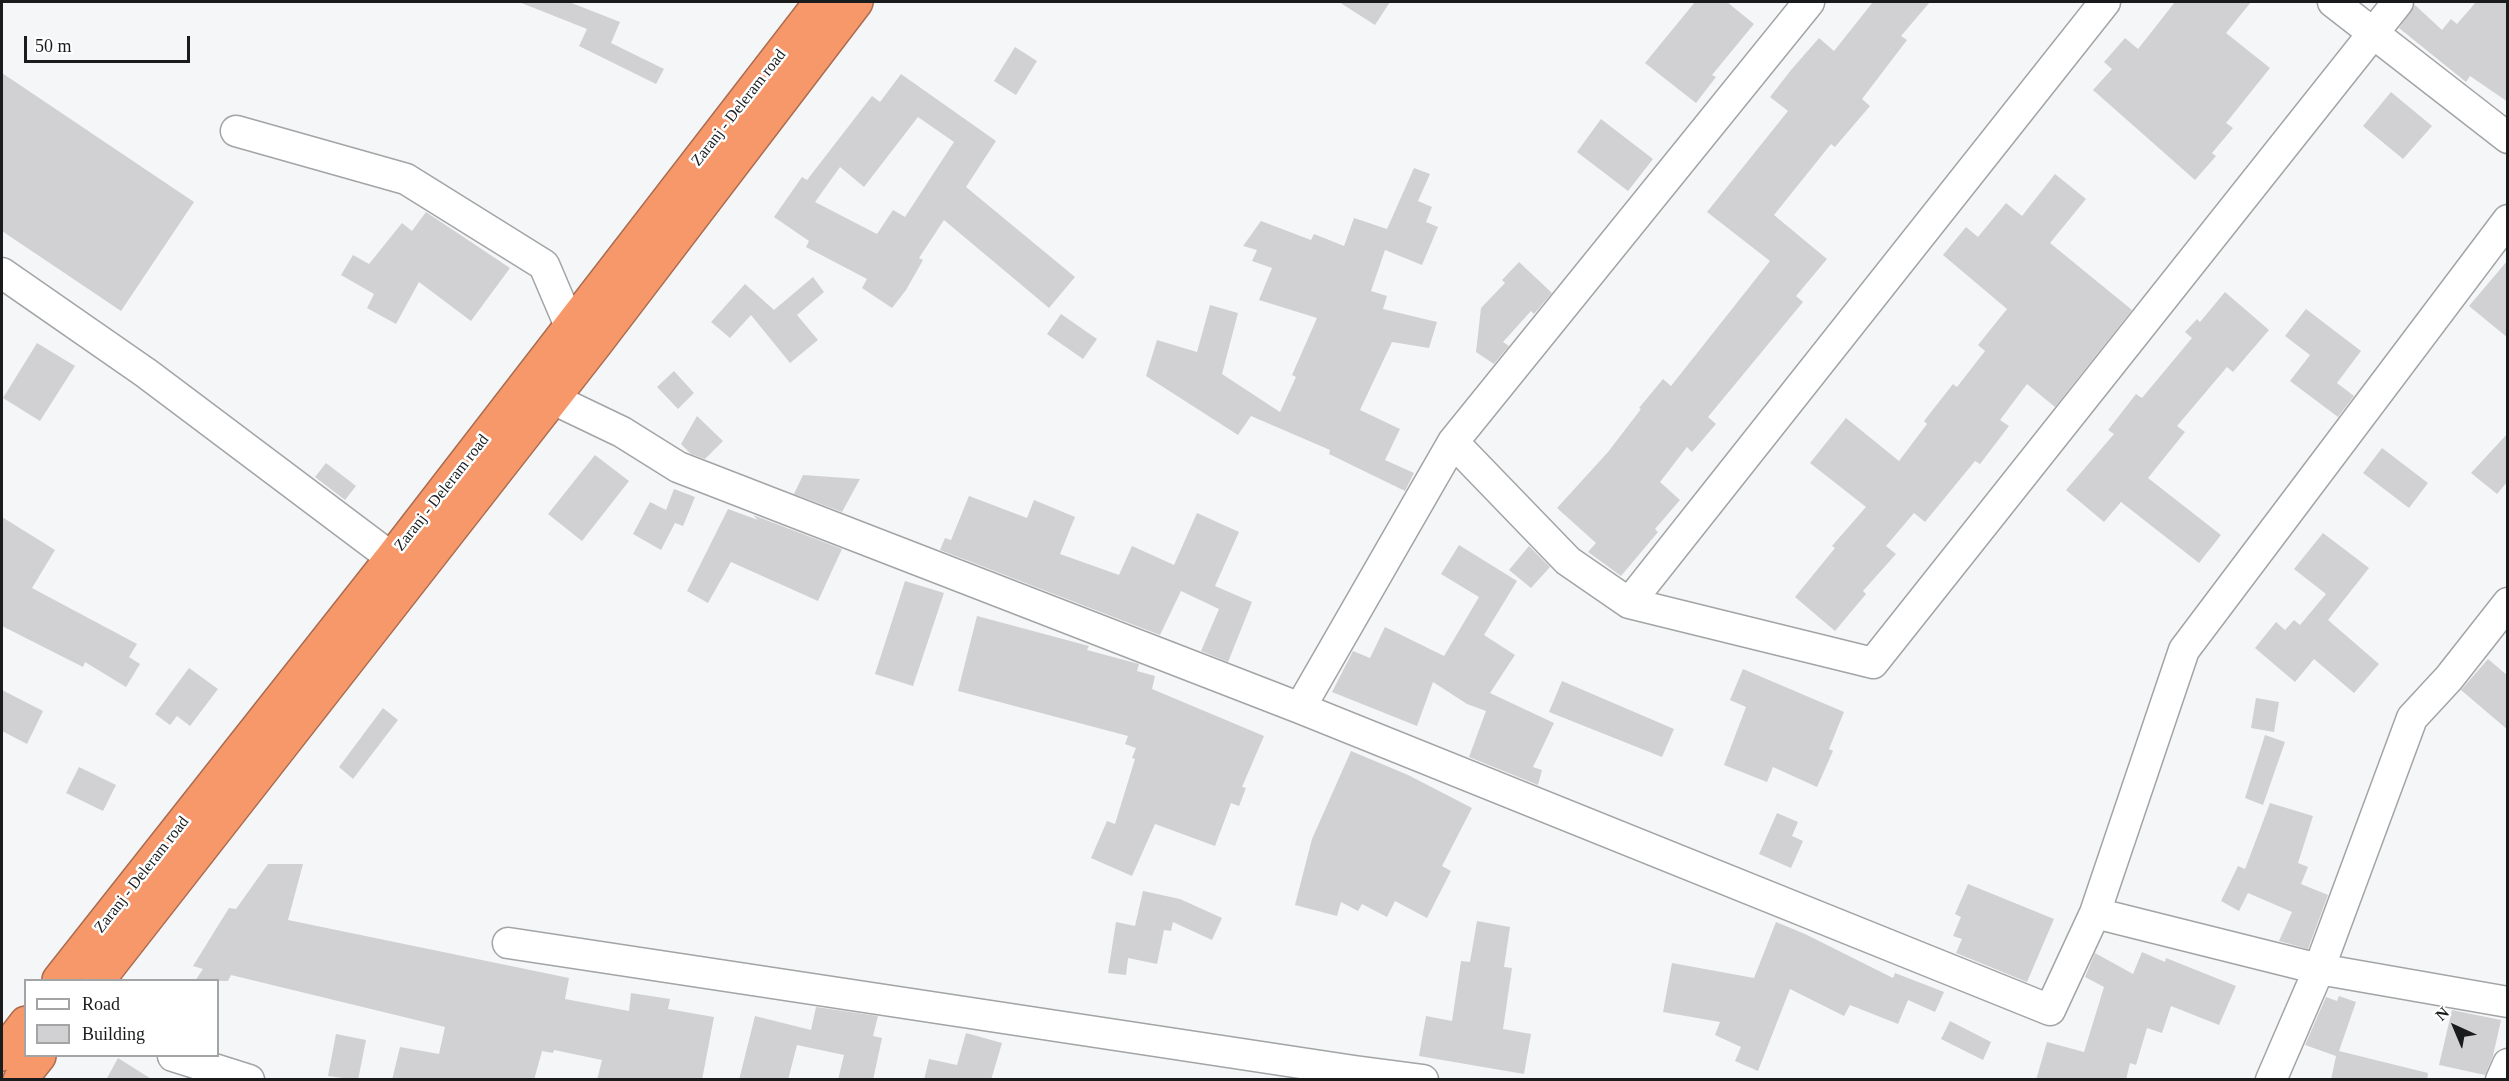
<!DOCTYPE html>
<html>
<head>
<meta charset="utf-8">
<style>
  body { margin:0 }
  #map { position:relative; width:2509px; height:1081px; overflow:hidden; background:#f4f6f7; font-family:Georgia,serif }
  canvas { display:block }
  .frame { position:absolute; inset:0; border:3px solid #1a1b1c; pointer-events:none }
  .legend { position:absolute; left:24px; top:979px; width:195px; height:78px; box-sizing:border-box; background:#fff; border:2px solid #a3a4a4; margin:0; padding:8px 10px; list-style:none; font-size:18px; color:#1a1b1c }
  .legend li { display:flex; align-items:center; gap:12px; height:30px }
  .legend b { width:30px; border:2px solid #a3a4a4 }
  .north { position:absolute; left:2425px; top:997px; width:60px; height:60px; -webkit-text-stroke:4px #fff; paint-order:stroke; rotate:316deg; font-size:16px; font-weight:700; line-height:24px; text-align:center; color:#1a1b1c }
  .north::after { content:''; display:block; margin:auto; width:21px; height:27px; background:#1a1b1c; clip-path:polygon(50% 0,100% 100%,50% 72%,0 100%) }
  .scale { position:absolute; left:24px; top:36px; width:166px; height:27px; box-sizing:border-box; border:3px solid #1a1b1c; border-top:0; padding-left:8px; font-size:18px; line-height:21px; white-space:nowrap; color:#1a1b1c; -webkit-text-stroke:4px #fff; paint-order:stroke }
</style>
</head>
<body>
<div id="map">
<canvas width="2509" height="1081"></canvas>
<div class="frame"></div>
<ul class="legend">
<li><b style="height:8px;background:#fff"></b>Road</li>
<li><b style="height:16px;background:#d1d1d3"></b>Building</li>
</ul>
<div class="north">N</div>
<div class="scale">50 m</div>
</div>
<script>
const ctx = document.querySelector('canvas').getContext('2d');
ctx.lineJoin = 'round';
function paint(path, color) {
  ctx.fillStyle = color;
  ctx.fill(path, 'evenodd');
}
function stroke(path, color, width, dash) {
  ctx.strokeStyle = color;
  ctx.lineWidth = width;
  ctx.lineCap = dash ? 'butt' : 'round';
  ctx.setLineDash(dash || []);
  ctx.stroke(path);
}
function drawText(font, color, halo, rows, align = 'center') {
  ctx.font = font + ' Georgia,serif';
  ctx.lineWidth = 5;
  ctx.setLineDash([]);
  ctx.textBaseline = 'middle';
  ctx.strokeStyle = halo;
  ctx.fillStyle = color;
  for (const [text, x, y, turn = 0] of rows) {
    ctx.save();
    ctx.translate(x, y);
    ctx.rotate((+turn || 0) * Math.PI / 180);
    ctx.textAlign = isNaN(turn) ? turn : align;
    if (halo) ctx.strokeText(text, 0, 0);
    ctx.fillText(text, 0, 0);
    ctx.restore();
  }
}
paint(new Path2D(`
  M 519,2 L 569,2 L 620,22 L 611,43 L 664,69 L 656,84 L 579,46 L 587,29 Z
  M 1339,2 L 1390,2 L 1375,25 Z
  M 1695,2 L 1727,2 L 1754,24 L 1712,75 L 1716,77 L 1696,103 L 1645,63 Z
  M 1873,2 L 1930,2 L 1901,36 L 1907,40 L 1862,99 L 1870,106 L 1835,147 L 1831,144 L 1774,215 L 1827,259 L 1796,296 L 1803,302 L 1708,417 L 1716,424 L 1692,452 L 1687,447 L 1660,482 L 1680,500 L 1655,529 L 1658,532 L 1621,576 L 1588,552 L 1596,543 L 1557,508 L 1608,452 L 1641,409 L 1639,408 L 1663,379 L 1671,386 L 1770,261 L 1707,212 L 1788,111 L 1770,97 L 1791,70 L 1819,38 L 1834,51 Z
  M 2175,2 L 2251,2 L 2226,33 L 2270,68 L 2226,123 L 2233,128 L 2212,153 L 2216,156 L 2195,180 L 2093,90 L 2112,69 L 2104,62 L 2125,38 L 2138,49 Z
  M 2476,2 L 2508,2 L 2508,102 L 2470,76 L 2466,82 L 2399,28 L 2415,5 L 2442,30 L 2451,19 L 2457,24 Z
  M 1015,47 L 1037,61 L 1016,95 L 994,81 Z
  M 2,73 L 194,202 L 121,311 L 2,231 Z
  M 901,74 L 996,141 L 966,187 L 1075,277 L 1049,308 L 944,220 L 919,258 L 923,260 L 906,290 L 892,308 L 862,288 L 867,279 L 806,247 L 809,241 L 774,217 L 802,177 L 807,180 L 872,96 L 880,102 ZM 918,117 L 954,142 L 905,217 L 893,210 L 877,234 L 815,202 L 840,167 L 864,187 Z
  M 2391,92 L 2432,126 L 2403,159 L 2363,126 Z
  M 1601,119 L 1653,159 L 1628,191 L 1577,152 Z
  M 1414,168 L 1430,174 L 1418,201 L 1432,207 L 1426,222 L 1438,227 L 1422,265 L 1385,250 L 1371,291 L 1387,296 L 1383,309 L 1437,322 L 1429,348 L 1392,342 L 1360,410 L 1400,429 L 1385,460 L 1414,473 L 1405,491 L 1329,454 L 1330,450 L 1251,416 L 1238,435 L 1146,376 L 1157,340 L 1197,352 L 1210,305 L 1238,313 L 1222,374 L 1280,412 L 1296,377 L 1292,375 L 1317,318 L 1259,300 L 1272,268 L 1252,261 L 1257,250 L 1243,246 L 1261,221 L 1311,240 L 1314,234 L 1344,246 L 1354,218 L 1387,229 Z
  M 2055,174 L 2086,199 L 2050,243 L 2132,310 L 2055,407 L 2027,384 L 2000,420 L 2009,426 L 1980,464 L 1975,461 L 1925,522 L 1914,513 L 1886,546 L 1896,554 L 1863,591 L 1866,594 L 1835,631 L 1795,597 L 1835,548 L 1832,546 L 1866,507 L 1810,463 L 1846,418 L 1899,461 L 1927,424 L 1924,421 L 1953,384 L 1957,387 L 1985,351 L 1978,345 L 2007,309 L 1943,255 L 1966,227 L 1978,237 L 2006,203 L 2022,216 Z
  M 426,212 L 510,268 L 471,321 L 419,282 L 396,324 L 367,308 L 374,294 L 341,275 L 353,255 L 369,264 L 402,223 L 412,231 Z
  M 2508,260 L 2508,338 L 2469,306 Z
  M 1519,262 L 1552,293 L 1534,314 L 1531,311 L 1503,342 L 1509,346 L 1494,364 L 1476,352 L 1481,308 L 1505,283 L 1502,280 Z
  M 813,277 L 824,292 L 797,315 L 818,340 L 790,363 L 751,315 L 730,338 L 711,322 L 745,284 L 774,310 Z
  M 2225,292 L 2269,330 L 2233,372 L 2227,367 L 2177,426 L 2185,432 L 2148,478 L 2221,535 L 2199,563 L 2121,502 L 2104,522 L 2066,490 L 2114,434 L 2108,430 L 2136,394 L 2142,398 L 2192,338 L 2185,332 L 2197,319 L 2200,322 Z
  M 2306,309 L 2361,351 L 2337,383 L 2354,396 L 2338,417 L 2290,381 L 2310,355 L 2285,336 Z
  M 1061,314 L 1097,339 L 1083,359 L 1047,334 Z
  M 37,343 L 75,366 L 40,421 L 3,398 Z
  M 674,371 L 694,393 L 678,409 L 657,387 Z
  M 697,416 L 723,441 L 705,459 L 691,454 L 681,444 Z
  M 2508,433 L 2508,481 L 2497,494 L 2471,473 Z
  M 2382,448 L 2428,483 L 2409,508 L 2363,473 Z
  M 595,455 L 629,481 L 582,541 L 548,514 Z
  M 326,463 L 356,486 L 345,500 L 315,477 Z
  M 803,475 L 860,479 L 842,512 L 794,494 Z
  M 674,489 L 695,497 L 683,526 L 675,523 L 661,550 L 633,534 L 650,502 L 666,510 Z
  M 969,496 L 1027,518 L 1034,500 L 1075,517 L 1060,554 L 1119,575 L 1132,546 L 1174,565 L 1197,513 L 1239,532 L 1215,586 L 1252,602 L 1228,662 L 1201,651 L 1219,609 L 1181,591 L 1160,635 L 940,550 L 945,538 L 951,540 Z
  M 728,509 L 758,520 L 753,515 L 842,549 L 818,601 L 731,562 L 708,603 L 687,591 Z
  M 2,517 L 55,550 L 32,588 L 137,644 L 129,657 L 140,664 L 126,687 L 85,662 L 83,667 L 2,626 Z
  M 2323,533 L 2369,568 L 2328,620 L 2379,664 L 2354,693 L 2314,659 L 2295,682 L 2255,648 L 2276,622 L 2285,630 L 2294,620 L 2300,625 L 2326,594 L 2294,569 Z
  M 1459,545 L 1517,581 L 1484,635 L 1515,655 L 1490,693 L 1554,723 L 1533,767 L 1542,770 L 1538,785 L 1469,757 L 1486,711 L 1467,704 L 1433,682 L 1417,726 L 1332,692 L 1353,651 L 1370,658 L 1385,627 L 1444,656 L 1479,597 L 1441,574 Z
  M 1529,546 L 1550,567 L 1531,588 L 1509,570 Z
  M 905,581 L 944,593 L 913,686 L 875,674 Z
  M 977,616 L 1089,646 L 1087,650 L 1139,664 L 1137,671 L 1155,676 L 1152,689 L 1264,736 L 1242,787 L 1246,788 L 1239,806 L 1231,803 L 1215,846 L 1155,824 L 1132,876 L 1091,858 L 1107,821 L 1115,824 L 1135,759 L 1132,758 L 1136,748 L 1125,744 L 1128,736 L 958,691 Z
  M 2488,659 L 2508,676 L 2508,730 L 2461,690 Z
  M 189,668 L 218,689 L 190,726 L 177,716 L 170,725 L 155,714 Z
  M 1743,669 L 1844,712 L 1829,749 L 1833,751 L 1817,787 L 1773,767 L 1767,782 L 1724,765 L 1746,707 L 1730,700 Z
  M 1562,681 L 1674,729 L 1662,757 L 1549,712 Z
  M 2,690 L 43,711 L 27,744 L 2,731 Z
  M 2256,698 L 2279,702 L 2274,732 L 2251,728 Z
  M 383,708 L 398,720 L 353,779 L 339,767 Z
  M 2265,735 L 2285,742 L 2263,805 L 2245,798 Z
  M 1351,751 L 1408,775 L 1472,808 L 1442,866 L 1451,871 L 1427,918 L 1395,901 L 1387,917 L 1362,904 L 1358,911 L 1341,902 L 1337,916 L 1295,905 L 1312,839 Z
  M 79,767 L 116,785 L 103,811 L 66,793 Z
  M 2270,803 L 2313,816 L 2298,863 L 2308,867 L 2301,884 L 2328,895 L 2308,949 L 2279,941 L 2292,912 L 2248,893 L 2239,911 L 2221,901 L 2238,866 L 2245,869 Z
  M 1777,813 L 1798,822 L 1792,836 L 1803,841 L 1791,868 L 1759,854 Z
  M 268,864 L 303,864 L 288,920 L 569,978 L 565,999 L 629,1011 L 631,993 L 670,999 L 668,1009 L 714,1017 L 702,1080 L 597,1080 L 602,1060 L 554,1050 L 553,1053 L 542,1051 L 534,1080 L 392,1080 L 400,1047 L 439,1054 L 445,1027 L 231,975 L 228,981 L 195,981 L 203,969 L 193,966 L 229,908 L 236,909 Z
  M 1968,884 L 2054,919 L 2027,982 L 1956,953 L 1962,939 L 1953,936 L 1961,917 L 1955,914 Z
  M 1143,891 L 1180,899 L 1222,918 L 1212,940 L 1173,922 L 1171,931 L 1164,930 L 1157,964 L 1128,958 L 1126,975 L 1108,973 L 1116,922 L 1135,926 Z
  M 1477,921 L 1510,927 L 1504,967 L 1512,968 L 1503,1029 L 1531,1034 L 1524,1074 L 1419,1056 L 1426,1016 L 1452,1021 L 1461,961 L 1470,962 Z
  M 1776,922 L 1805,934 L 1893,978 L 1895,973 L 1944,992 L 1935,1012 L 1908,1000 L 1898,1024 L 1850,1005 L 1844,1016 L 1790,989 L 1758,1071 L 1735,1061 L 1741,1047 L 1715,1035 L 1720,1022 L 1663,1012 L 1672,963 L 1754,978 Z
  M 2142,952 L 2165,962 L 2166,958 L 2236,986 L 2219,1025 L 2171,1006 L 2162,1033 L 2147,1028 L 2136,1065 L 2130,1063 L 2126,1080 L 2036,1080 L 2047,1042 L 2084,1052 L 2104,987 L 2085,977 L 2095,953 L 2133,974 Z
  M 2339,996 L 2356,1002 L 2339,1051 L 2428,1073 L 2427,1080 L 2331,1080 L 2336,1056 L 2305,1045 L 2326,997 L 2337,1001 Z
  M 816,1007 L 878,1016 L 873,1036 L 882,1038 L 873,1080 L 838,1080 L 844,1055 L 797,1045 L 788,1080 L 739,1080 L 755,1016 L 811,1030 Z
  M 2452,1010 L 2501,1020 L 2493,1056 L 2485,1075 L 2439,1065 Z
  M 1950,1021 L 1991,1042 L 1983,1060 L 1941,1039 Z
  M 966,1033 L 1002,1043 L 991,1080 L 924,1080 L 929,1059 L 957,1065 Z
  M 336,1034 L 366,1040 L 358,1080 L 328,1076 Z
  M 118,1058 L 153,1080 L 106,1080 Z`), '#d1d1d3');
const minor = new Path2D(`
  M 2333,2 L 2508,138
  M 236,131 L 406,179 L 544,265 L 570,326 L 589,338
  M 2,273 L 146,373 L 392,558
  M 551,398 L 622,432 L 678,467 L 1300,708 L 2050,1010 L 2095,913 L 2184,650 L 2508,220
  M 1453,442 L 1568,561 L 1629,603 L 1873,663 L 2398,2
  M 1629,603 L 2105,2
  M 1300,708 L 1453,442 L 1809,2
  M 2095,913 L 2319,969 L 2508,1002
  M 508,943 L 1354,1071 L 1423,1080
  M 173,1056 L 249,1080
  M 2271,1080 L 2319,969 L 2412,718 L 2449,678 L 2508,603
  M 2501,1080 L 2508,1064`);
const highway = new Path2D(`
  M 59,980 L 392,558 L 821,2
  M 98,980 L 596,343 L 856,2
  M 2,1054 L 26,1023
  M 20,1080 L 39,1056`);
stroke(minor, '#a2a4a5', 33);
stroke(highway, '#aa6c4f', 36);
stroke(minor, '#fff', 30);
stroke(highway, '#f7986b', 33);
drawText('16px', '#1a1b1c', '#fff', [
  ["Zaranj - Deleram road",739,108,-52],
  ["Zaranj - Deleram road",442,493,-52],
  ["Zaranj - Deleram road",142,875,-52]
]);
</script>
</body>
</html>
